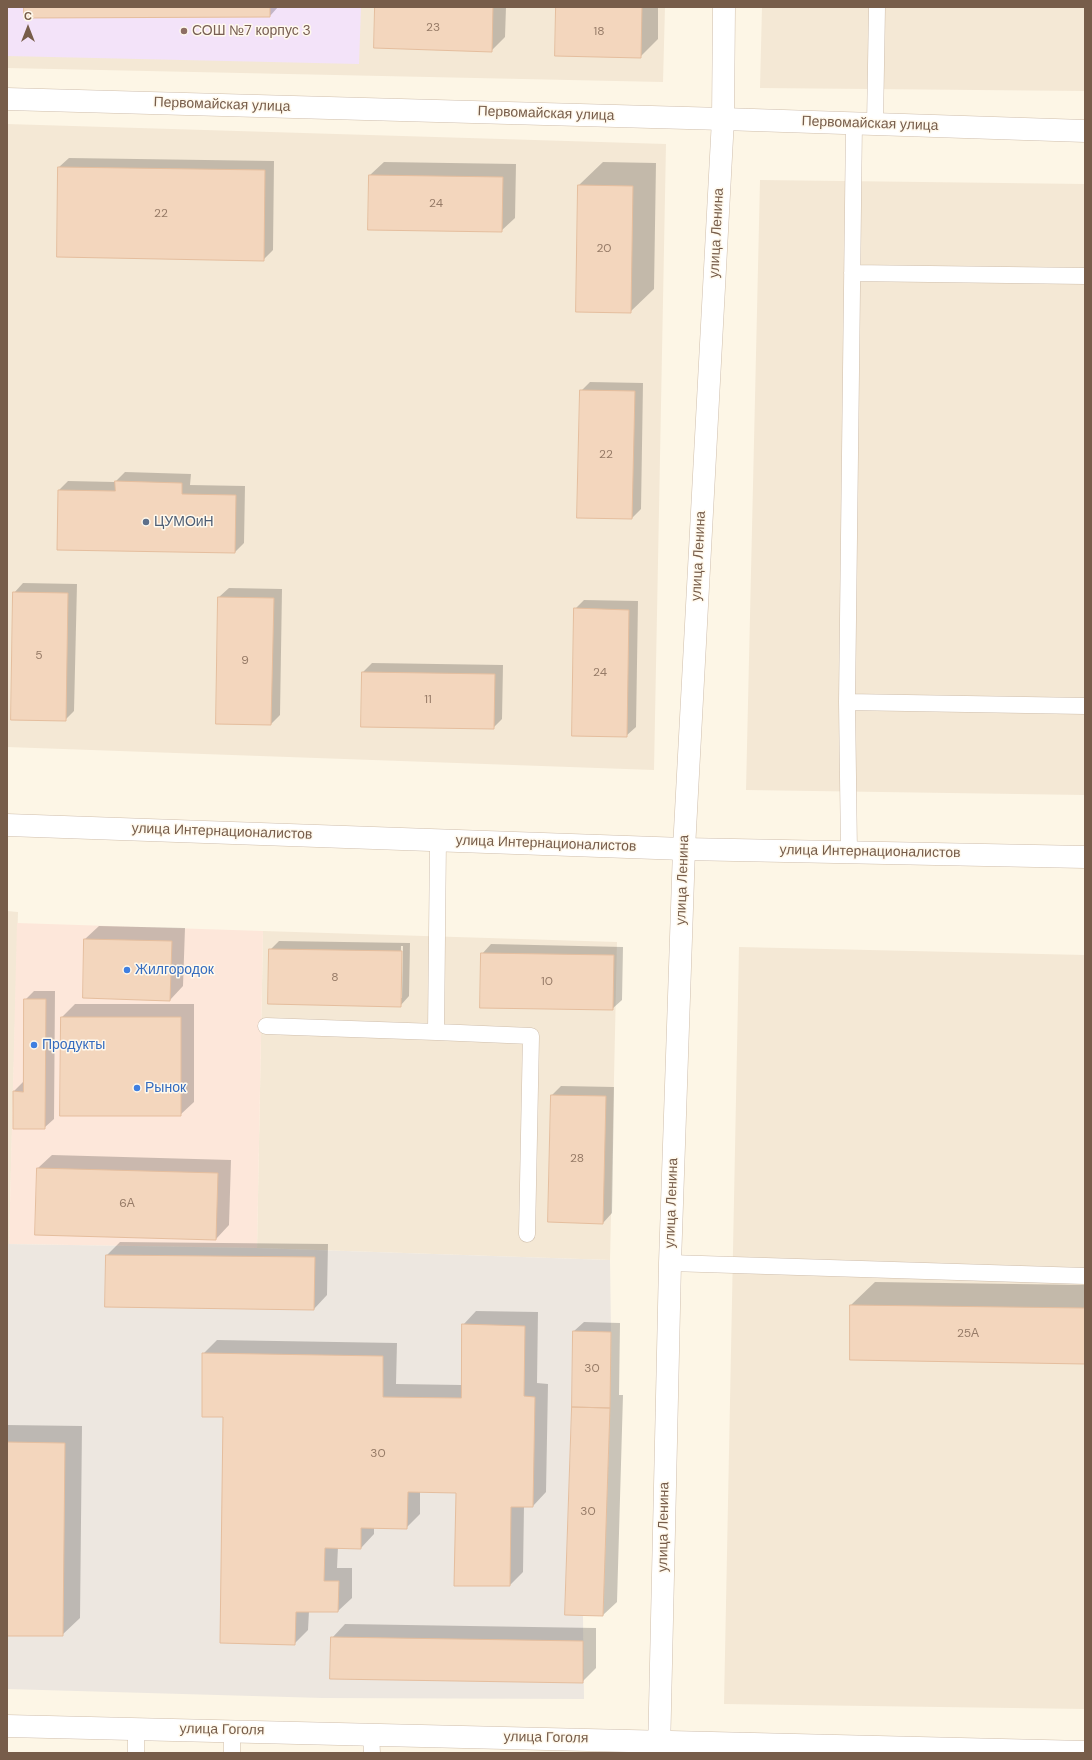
<!DOCTYPE html>
<html>
<head>
<meta charset="utf-8">
<style>
  body { margin:0 }
  #map { position:relative; width:1092px; height:1760px; overflow:hidden; background:#fdf6e6; font-family:"DM Sans",sans-serif }
  canvas { display:block }
  .frame { position:absolute; inset:0; border:8px solid #775d4a; pointer-events:none }
  .north { position:absolute; left:8px; top:8px; width:40px; height:40px; -webkit-text-stroke:3px #fff9ed; paint-order:stroke; rotate:0deg; font-size:11px; font-weight:700; line-height:16px; text-align:center; color:#775d4a }
  .north::after { content:''; display:block; margin:auto; width:14px; height:18px; background:#775d4a; clip-path:polygon(50% 0,100% 100%,50% 72%,0 100%) }
</style>
</head>
<body>
<div id="map">
<canvas width="1092" height="1760"></canvas>
<div class="frame"></div>
<div class="north">С</div>
</div>
<script>
const ctx = document.querySelector('canvas').getContext('2d');
ctx.lineJoin = 'round';
function paint(path, color) {
  ctx.fillStyle = color;
  ctx.fill(path, 'evenodd');
}
function stroke(path, color, width, dash) {
  ctx.strokeStyle = color;
  ctx.lineWidth = width;
  ctx.lineCap = dash ? 'butt' : 'round';
  ctx.setLineDash(dash || []);
  ctx.stroke(path);
}
function drawText(font, color, halo, rows, align = 'center') {
  ctx.font = font + ' "DM Sans",sans-serif';
  ctx.lineWidth = 3;
  ctx.setLineDash([]);
  ctx.textBaseline = 'middle';
  ctx.strokeStyle = halo;
  ctx.fillStyle = color;
  for (const [text, x, y, turn = 0] of rows) {
    ctx.save();
    ctx.translate(x, y);
    ctx.rotate((+turn || 0) * Math.PI / 180);
    ctx.textAlign = isNaN(turn) ? turn : align;
    if (halo) ctx.strokeText(text, 0, 0);
    ctx.fillText(text, 0, 0);
    ctx.restore();
  }
}
paint(new Path2D(`
  M 7,7 L 665,7 L 663,82 L 7,68 Z
  M 762,7 L 1085,7 L 1085,91 L 760,88 Z
  M 7,124 L 666,144 L 654,770 L 7,747 Z
  M 760,180 L 1085,184 L 1085,795 L 746,790 Z
  M 7,911 L 18,912 L 9,1244 L 7,1244 Z
  M 263,931 L 617,942 L 610,1260 L 257,1248 Z
  M 739,947 L 1085,955 L 1085,1709 L 724,1704 Z`), '#f4e8d5');
paint(new Path2D(`
  M 17,923 L 263,931 L 257,1248 L 9,1244 Z`), '#fde7da');
paint(new Path2D(`
  M 7,1244 L 257,1248 L 610,1260 L 611,1332 L 603,1616 L 583,1616 L 584,1699 L 323,1698 L 7,1689 Z`), '#ede7e0');
paint(new Path2D(`
  M 7,7 L 361,7 L 359,64 L 7,56 Z`), '#f3e3f9');
paint(new Path2D(`
  M 25,7 L 278,7 L 270,16 Z
  M 376,7 L 506,7 L 505,37 L 491,51 Z
  M 557,7 L 658,7 L 658,39 L 640,57 Z
  M 69,158 L 274,161 L 273,250 L 263,260 L 59,167 Z
  M 384,162 L 516,164 L 515,218 L 501,231 L 370,175 Z
  M 603,162 L 656,163 L 654,289 L 630,312 L 579,185 Z
  M 590,382 L 643,383 L 641,509 L 632,518 L 581,391 Z
  M 125,472 L 191,474 L 190,485 L 245,486 L 244,543 L 235,552 L 59,490 L 68,481 L 115,482 Z
  M 23,583 L 77,584 L 74,711 L 65,720 L 14,593 Z
  M 229,588 L 282,589 L 280,715 L 271,724 L 219,597 Z
  M 584,600 L 638,601 L 636,727 L 626,736 L 575,609 Z
  M 372,663 L 503,665 L 502,719 L 493,728 L 363,672 Z
  M 99,926 L 185,928 L 183,986 L 170,1000 L 85,939 Z
  M 279,941 L 410,943 L 409,996 L 400,1006 L 270,950 ZM 401,946 L 403,946 L 402,998 L 400,998 Z
  M 491,944 L 623,947 L 622,1000 L 612,1009 L 482,954 Z
  M 34,991 L 55,991 L 54,1119 L 44,1128 L 14,1091 L 23,1082 L 25,1000 Z
  M 75,1004 L 194,1004 L 194,1102 L 180,1115 L 62,1017 Z
  M 561,1086 L 614,1087 L 612,1213 L 603,1223 L 552,1095 Z
  M 52,1155 L 231,1160 L 229,1225 L 216,1239 L 38,1168 Z
  M 120,1242 L 328,1244 L 327,1295 L 314,1309 L 107,1255 Z
  M 875,1282 L 1085,1285 L 1085,1363 L 851,1305 Z
  M 476,1311 L 538,1312 L 537,1383 L 548,1384 L 546,1492 L 533,1506 L 524,1506 L 523,1572 L 510,1585 L 457,1492 L 420,1492 L 420,1514 L 406,1528 L 374,1528 L 374,1534 L 361,1548 L 338,1547 L 337,1568 L 352,1568 L 352,1598 L 338,1611 L 309,1611 L 308,1630 L 295,1643 L 224,1416 L 203,1354 L 217,1340 L 397,1343 L 396,1384 L 462,1385 L 463,1325 Z
  M 584,1322 L 620,1323 L 619,1395 L 623,1395 L 617,1602 L 603,1615 L 574,1331 Z
  M 7,1425 L 82,1426 L 80,1618 L 62,1635 L 7,1635 Z
  M 345,1624 L 596,1628 L 596,1668 L 582,1682 L 332,1638 Z`), '#0003');
const building = new Path2D(`
  M 24,7 L 270,7 L 270,17 L 24,18 Z
  M 375,7 L 493,7 L 492,52 L 374,48 Z
  M 556,7 L 642,7 L 641,58 L 555,56 Z
  M 58,167 L 265,170 L 264,261 L 57,257 Z
  M 369,175 L 503,177 L 502,232 L 368,230 Z
  M 578,185 L 633,186 L 631,313 L 576,312 Z
  M 580,390 L 635,391 L 632,519 L 577,518 Z
  M 115,481 L 182,483 L 182,494 L 236,495 L 235,553 L 57,550 L 58,490 L 115,491 Z
  M 13,592 L 68,593 L 66,721 L 11,720 Z
  M 218,597 L 274,598 L 271,725 L 216,724 Z
  M 574,608 L 629,610 L 627,737 L 572,736 Z
  M 362,672 L 495,674 L 494,729 L 361,727 Z
  M 84,939 L 172,941 L 170,1001 L 83,998 Z
  M 269,949 L 402,951 L 401,1007 L 268,1004 Z
  M 481,953 L 614,955 L 613,1010 L 480,1008 Z
  M 24,999 L 46,999 L 45,1129 L 13,1129 L 13,1091 L 23,1092 Z
  M 61,1017 L 181,1017 L 181,1116 L 60,1116 Z
  M 551,1095 L 606,1096 L 603,1224 L 548,1222 Z
  M 37,1168 L 218,1173 L 216,1240 L 35,1235 Z
  M 106,1255 L 315,1257 L 314,1310 L 105,1307 Z
  M 850,1305 L 1085,1308 L 1085,1364 L 850,1360 Z
  M 462,1324 L 525,1326 L 524,1396 L 535,1397 L 533,1507 L 511,1507 L 510,1586 L 454,1586 L 456,1493 L 408,1492 L 407,1529 L 361,1528 L 361,1549 L 325,1548 L 324,1581 L 339,1581 L 338,1612 L 296,1612 L 295,1645 L 220,1643 L 223,1417 L 202,1417 L 202,1353 L 383,1356 L 383,1397 L 461,1398 Z
  M 573,1331 L 611,1332 L 610,1408 L 572,1407 Z
  M 572,1407 L 610,1408 L 603,1616 L 565,1615 Z
  M 7,1442 L 65,1443 L 63,1636 L 7,1636 Z
  M 331,1637 L 583,1641 L 583,1683 L 330,1679 Z`);
paint(building, '#f3d6bd');
stroke(building, '#e5be9e', 1);
const service = new Path2D(`
  M 875,124 L 877,7
  M 852,273 L 1085,276
  M 847,702 L 1085,706
  M 849,852 L 847,702 L 854,123
  M 266,1026 L 436,1032 L 438,840
  M 436,1032 L 531,1036 L 527,1234
  M 670,1263 L 1085,1276
  M 232,1731 L 232,1753
  M 371,1734 L 372,1753
  M 136,1753 L 136,1728`);
const minor = new Path2D(`
  M 7,99 L 723,119 L 1085,131
  M 7,825 L 684,849 L 1085,857
  M 7,1726 L 1085,1752`);
const tertiary = new Path2D(`
  M 659,1753 L 670,1263 L 684,849 L 723,119 L 724,7`);
stroke(service, '#cfbeac', 17);
stroke(minor, '#cfbeac', 23);
stroke(tertiary, '#cfbeac', 23);
stroke(service, '#fff', 16);
stroke(minor, '#fff', 22);
stroke(tertiary, '#fff', 22);
for (const [x, y, r, color] of [
  [184,31,4,"#8d6e63"],
  [146,522,4,"#5c6f8a"],
  [127,970,4,"#3f7fe0"],
  [34,1045,4,"#3f7fe0"],
  [137,1088,4,"#3f7fe0"]
]) {
  const dot = new Path2D();
  dot.arc(x, y, r, 0, 2 * Math.PI);
  ctx.fillStyle = color;
  ctx.fill(dot);
  stroke(dot, '#fff9ed', 1.5);
}
drawText('12px', '#967b67', null, [
  ["23",433,28],
  ["18",599,32],
  ["24",436,204],
  ["22",161,214],
  ["20",604,249],
  ["22",606,455],
  ["5",39,656],
  ["9",245,661],
  ["24",600,673],
  ["11",428,700],
  ["8",335,978],
  ["10",547,982],
  ["28",577,1159],
  ["6А",127,1204],
  ["25А",968,1334],
  ["30",592,1369],
  ["30",378,1454],
  ["30",588,1512]
]);
drawText('14px', '#785e54', '#fff9ed', [
  ["СОШ №7 корпус 3",192,31]
], 'left');
drawText('14px', '#775d4a', '#fff9ed', [
  ["Первомайская улица",222,105,2],
  ["Первомайская улица",546,114,2],
  ["Первомайская улица",870,124,2],
  ["улица Ленина",717,233,-87],
  ["улица Ленина",699,556,-87],
  ["улица Интернационалистов",222,832,2],
  ["улица Интернационалистов",546,844,2],
  ["улица Интернационалистов",870,852,1],
  ["улица Ленина",683,880,-88],
  ["улица Ленина",672,1203,-88],
  ["улица Ленина",664,1527,-89],
  ["улица Гоголя",222,1730,1],
  ["улица Гоголя",546,1738,1]
]);
drawText('14px', '#4e5e75', '#fff9ed', [
  ["ЦУМОиН",154,522]
], 'left');
drawText('14px', '#366cbe', '#fff9ed', [
  ["Жилгородок",135,970],
  ["Продукты",42,1045],
  ["Рынок",145,1088]
], 'left');
</script>
</body>
</html>
